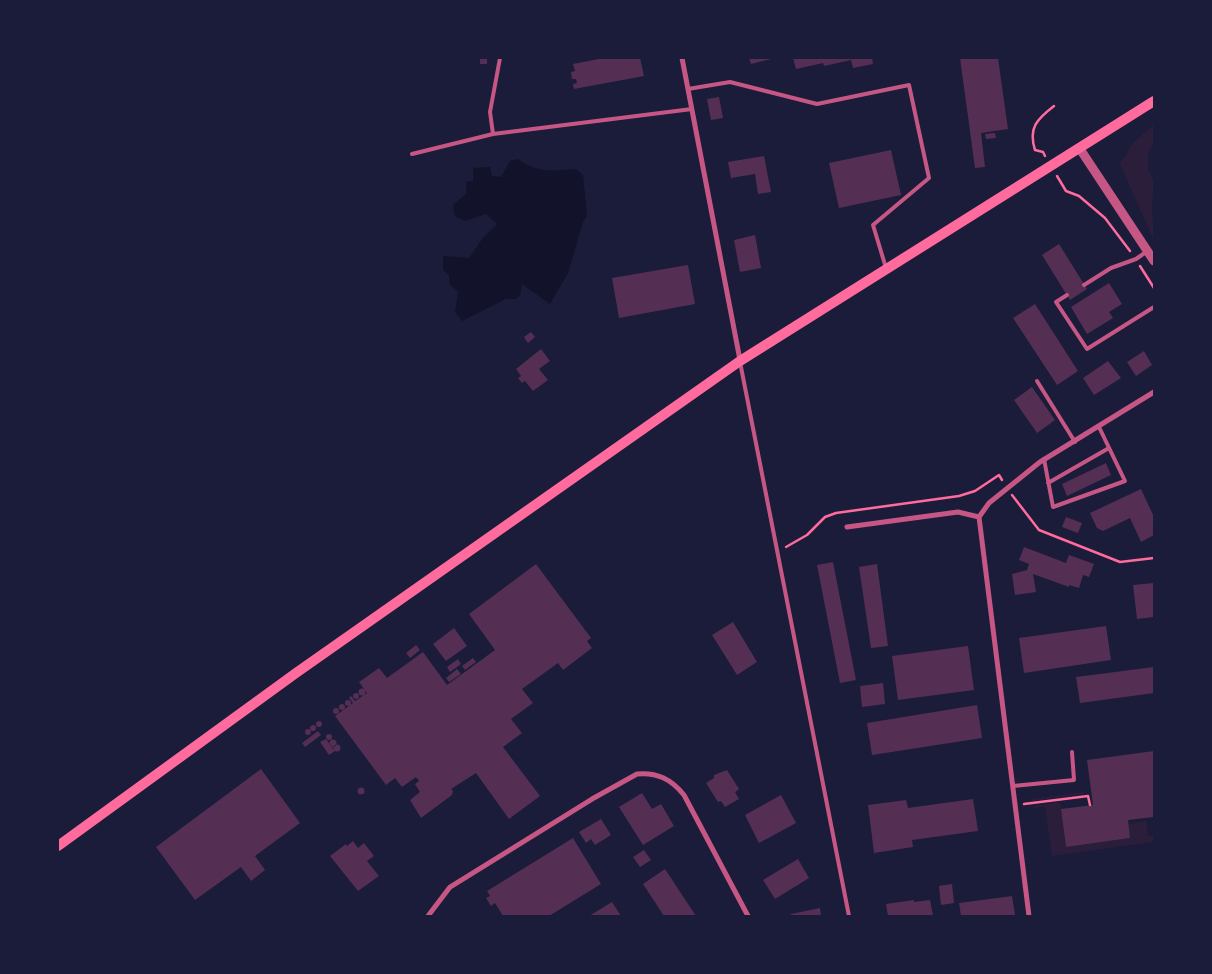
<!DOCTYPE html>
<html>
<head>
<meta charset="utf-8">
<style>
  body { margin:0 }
  #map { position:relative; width:1212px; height:974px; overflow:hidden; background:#1b1b3a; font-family:"Source Serif 4",serif }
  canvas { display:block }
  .frame { position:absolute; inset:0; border:59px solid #1b1b3a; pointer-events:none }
</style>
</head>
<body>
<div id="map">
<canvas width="1212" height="974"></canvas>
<div class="frame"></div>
</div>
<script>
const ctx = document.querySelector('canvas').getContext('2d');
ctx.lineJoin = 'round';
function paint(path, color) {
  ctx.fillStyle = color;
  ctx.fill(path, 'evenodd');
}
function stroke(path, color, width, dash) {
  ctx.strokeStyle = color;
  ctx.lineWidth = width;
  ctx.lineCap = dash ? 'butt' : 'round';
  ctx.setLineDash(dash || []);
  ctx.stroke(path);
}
paint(new Path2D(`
  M 1154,124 L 1154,143 L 1149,150 L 1148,161 L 1148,168 L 1154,183 L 1152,204 L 1154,241 L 1119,162 L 1125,157 L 1131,145 Z
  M 1083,792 L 1084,794 L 1032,801 L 1032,799 Z
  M 1060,802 L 1066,847 L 1130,838 L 1128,824 L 1146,821 L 1148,836 L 1154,835 L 1154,842 L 1052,856 L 1045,807 L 1034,808 L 1033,806 Z`), '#2a1e3b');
paint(new Path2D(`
  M 518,159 C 535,173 555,171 576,169 L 583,175 L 587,216 L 583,222 L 568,273 L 550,304 L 522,284 L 520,295 L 516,299 L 506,299 L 462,321 L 455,312 L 458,292 L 449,283 L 449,275 L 443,270 L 443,256 L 469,258 L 483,238 L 497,224 L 486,214 L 465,221 L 455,216 L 453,205 L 466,194 L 466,182 L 473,181 L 473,168 L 490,167 L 492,176 L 501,177 L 510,161 Z`), '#12122b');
paint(new Path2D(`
  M 480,58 L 487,58 L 487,64 L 480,64 Z
  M 598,58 L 640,58 L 644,76 L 574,89 L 573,84 L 577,83 L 576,79 L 572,79 L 571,72 L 575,71 L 573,64 L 599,59 Z
  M 749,58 L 775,58 L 751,64 Z
  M 793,58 L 872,58 L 873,64 L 853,68 L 851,60 L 824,66 L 823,63 L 796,69 Z
  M 960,58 L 998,58 L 1008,129 L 981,133 L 985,167 L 975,168 Z
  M 719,97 L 723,118 L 711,120 L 707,99 Z
  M 995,133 L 996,138 L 986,139 L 985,134 Z
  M 891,150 L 901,195 L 839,208 L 829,163 Z
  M 764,156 L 771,192 L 758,194 L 755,174 L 731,178 L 728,162 Z
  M 755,235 L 761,268 L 740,272 L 734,240 Z
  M 1059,244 L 1087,289 L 1070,300 L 1042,255 Z
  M 688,265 L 695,304 L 619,318 L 612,278 Z
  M 1109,283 L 1122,304 L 1109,312 L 1113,318 L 1087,334 L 1071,307 Z
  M 1035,304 L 1078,371 L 1057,385 L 1013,318 Z
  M 531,332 L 535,337 L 528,343 L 524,337 Z
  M 541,349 L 550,361 L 539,369 L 548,380 L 533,391 L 525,381 L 522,383 L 518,378 L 521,376 L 516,369 Z
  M 1144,351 L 1152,365 L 1136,376 L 1127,362 Z
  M 1108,361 L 1121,378 L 1094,395 L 1083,378 Z
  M 1032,387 L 1055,420 L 1037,433 L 1014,400 Z
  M 1106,463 L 1111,475 L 1067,496 L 1062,484 Z
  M 1141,489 L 1154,517 L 1154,535 L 1141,542 L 1130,518 L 1103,531 L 1097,528 L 1090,513 Z
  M 1066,517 L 1082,523 L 1078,533 L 1062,527 Z
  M 1024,547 L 1066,563 L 1069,555 L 1094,564 L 1089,577 L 1083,575 L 1079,588 L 1069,585 L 1069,587 L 1033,574 L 1036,592 L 1015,595 L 1012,574 L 1027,570 L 1029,564 L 1019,560 Z
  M 833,562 L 856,680 L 840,683 L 817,565 Z
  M 536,564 L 591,638 L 587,641 L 592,648 L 563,670 L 558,663 L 522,689 L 533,703 L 511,719 L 522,733 L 503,747 L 540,796 L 509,819 L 476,773 L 451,789 L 453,791 L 452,795 L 421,818 L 410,800 L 420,792 L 415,784 L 419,781 L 416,777 L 402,787 L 395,778 L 386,785 L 335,716 L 353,703 L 349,698 L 351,696 L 355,701 L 367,693 L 359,682 L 379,668 L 387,678 L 423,652 L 447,685 L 495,650 L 469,614 Z
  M 877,564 L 888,646 L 871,648 L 859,567 Z
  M 1154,583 L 1154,617 L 1137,619 L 1133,585 Z
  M 733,622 L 757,662 L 737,675 L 712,635 Z
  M 1106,626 L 1111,660 L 1024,673 L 1019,638 Z
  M 454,628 L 467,646 L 446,661 L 433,644 Z
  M 416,645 L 420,650 L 410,658 L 406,653 Z
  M 968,646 L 974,690 L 898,700 L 892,656 Z
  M 473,658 L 476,662 L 465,670 L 462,666 Z
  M 458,659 L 461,664 L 450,672 L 447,667 Z
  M 1154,667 L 1154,693 L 1080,703 L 1076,677 Z
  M 457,669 L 461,674 L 449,682 L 446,678 Z
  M 883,683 L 885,704 L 862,707 L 860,686 Z
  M358.5 692a3.5 3.5 0 1 1 7 0a3.5 3.5 0 1 1-7 0Z
  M353 696a3 3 0 1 1 6 0a3 3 0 1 1-6 0Z
  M345 703a3 3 0 1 1 6 0a3 3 0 1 1-6 0Z
  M339 707a3 3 0 1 1 6 0a3 3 0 1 1-6 0Z
  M 977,705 L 982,738 L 872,755 L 867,723 Z
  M333 711a3 3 0 1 1 6 0a3 3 0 1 1-6 0Z
  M316 724a3 3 0 1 1 6 0a3 3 0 1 1-6 0Z
  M310 728a3 3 0 1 1 6 0a3 3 0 1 1-6 0Z
  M305 732a3 3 0 1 1 6 0a3 3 0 1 1-6 0Z
  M 318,731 L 321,735 L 305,747 L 302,743 Z
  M326 737a3 3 0 1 1 6 0a3 3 0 1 1-6 0Z
  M 326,739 L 335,751 L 329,755 L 320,742 Z
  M329.5 743a3.5 3.5 0 1 1 7 0a3.5 3.5 0 1 1-7 0Z
  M333.5 748a3.5 3.5 0 1 1 7 0a3.5 3.5 0 1 1-7 0Z
  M 1154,751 L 1154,817 L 1128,820 L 1130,838 L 1066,847 L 1061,809 L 1093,805 L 1087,760 Z
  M 261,769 L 300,823 L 255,856 L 265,870 L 251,881 L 241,867 L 195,900 L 156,847 Z
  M 727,770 L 739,789 L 735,792 L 739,799 L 725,807 L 721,801 L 718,802 L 706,783 L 714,778 L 714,775 Z
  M357.5 791a3.5 3.5 0 1 1 7 0a3.5 3.5 0 1 1-7 0Z
  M 642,793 L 652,809 L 661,804 L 674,826 L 643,845 L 619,807 Z
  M 781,795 L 796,823 L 759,843 L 745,815 Z
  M 973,799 L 978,831 L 912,840 L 913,847 L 874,853 L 868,805 L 906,800 L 908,808 Z
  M 601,819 L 611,835 L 595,845 L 591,839 L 586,843 L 579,832 Z
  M 573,838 L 601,884 L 549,916 L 503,916 L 495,903 L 491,906 L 486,898 L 490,896 L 487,891 Z
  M 353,841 L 358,848 L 364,843 L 374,856 L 367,861 L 379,876 L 358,891 L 330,856 L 346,844 L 347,846 Z
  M 644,850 L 651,860 L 640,867 L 633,857 Z
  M 798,859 L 809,878 L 775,899 L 763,880 Z
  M 665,869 L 696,916 L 664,916 L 643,884 Z
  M 952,884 L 954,903 L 941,905 L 939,886 Z
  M 1012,896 L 1015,915 L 1004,916 L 961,916 L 959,903 Z
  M 914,900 L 914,902 L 930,900 L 933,916 L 888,916 L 886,904 Z
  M 612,902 L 621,916 L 589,916 Z
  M 820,908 L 821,916 L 791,916 L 791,914 Z`), '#542f53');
stroke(new Path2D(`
  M 1045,156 L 1043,152 L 1035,150 C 1028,128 1037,119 1054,106
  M 1057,176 L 1066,191 L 1079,196 L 1105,218 L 1130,251
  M 1140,266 L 1154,288
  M 1012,495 L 1039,530 L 1120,562 L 1154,558
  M 786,547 L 807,535 L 825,517 L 836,513 L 959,496 L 975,491 L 999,475 L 1002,480
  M 1024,804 L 1088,796 L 1090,805`), '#ff6b9d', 2.5);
stroke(new Path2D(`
  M 500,58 L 490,112 L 493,134 L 692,109
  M 688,89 L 730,82 L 817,104 L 909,85 L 929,178 L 873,225 L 886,268
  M 412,154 L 493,134
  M 1084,285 L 1111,268 L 1136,259 L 1146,252
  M 1067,295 L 1056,302 L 1087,349 L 1154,307
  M 740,362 L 849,916
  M 1037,381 L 1075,442
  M 1044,459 L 1053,507 L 1125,481 L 1099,427
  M 1048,483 L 1109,448
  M 1013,786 L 1074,780 L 1072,752`), '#c65784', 4);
stroke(new Path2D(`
  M 682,58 L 740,360
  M 847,527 L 958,512 L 979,517
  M 428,916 L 450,887 L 592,799 L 637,774 C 657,772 671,779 684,795 L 748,916
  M 1029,916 L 979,517 L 989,503 L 1040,462 L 1154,392`), '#c65784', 5);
stroke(new Path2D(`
  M 1080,149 L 1154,261`), '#c65784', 9);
stroke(new Path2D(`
  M 58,846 L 296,673 L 740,361 L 1154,101`), '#ff6b9d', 10);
</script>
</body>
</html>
